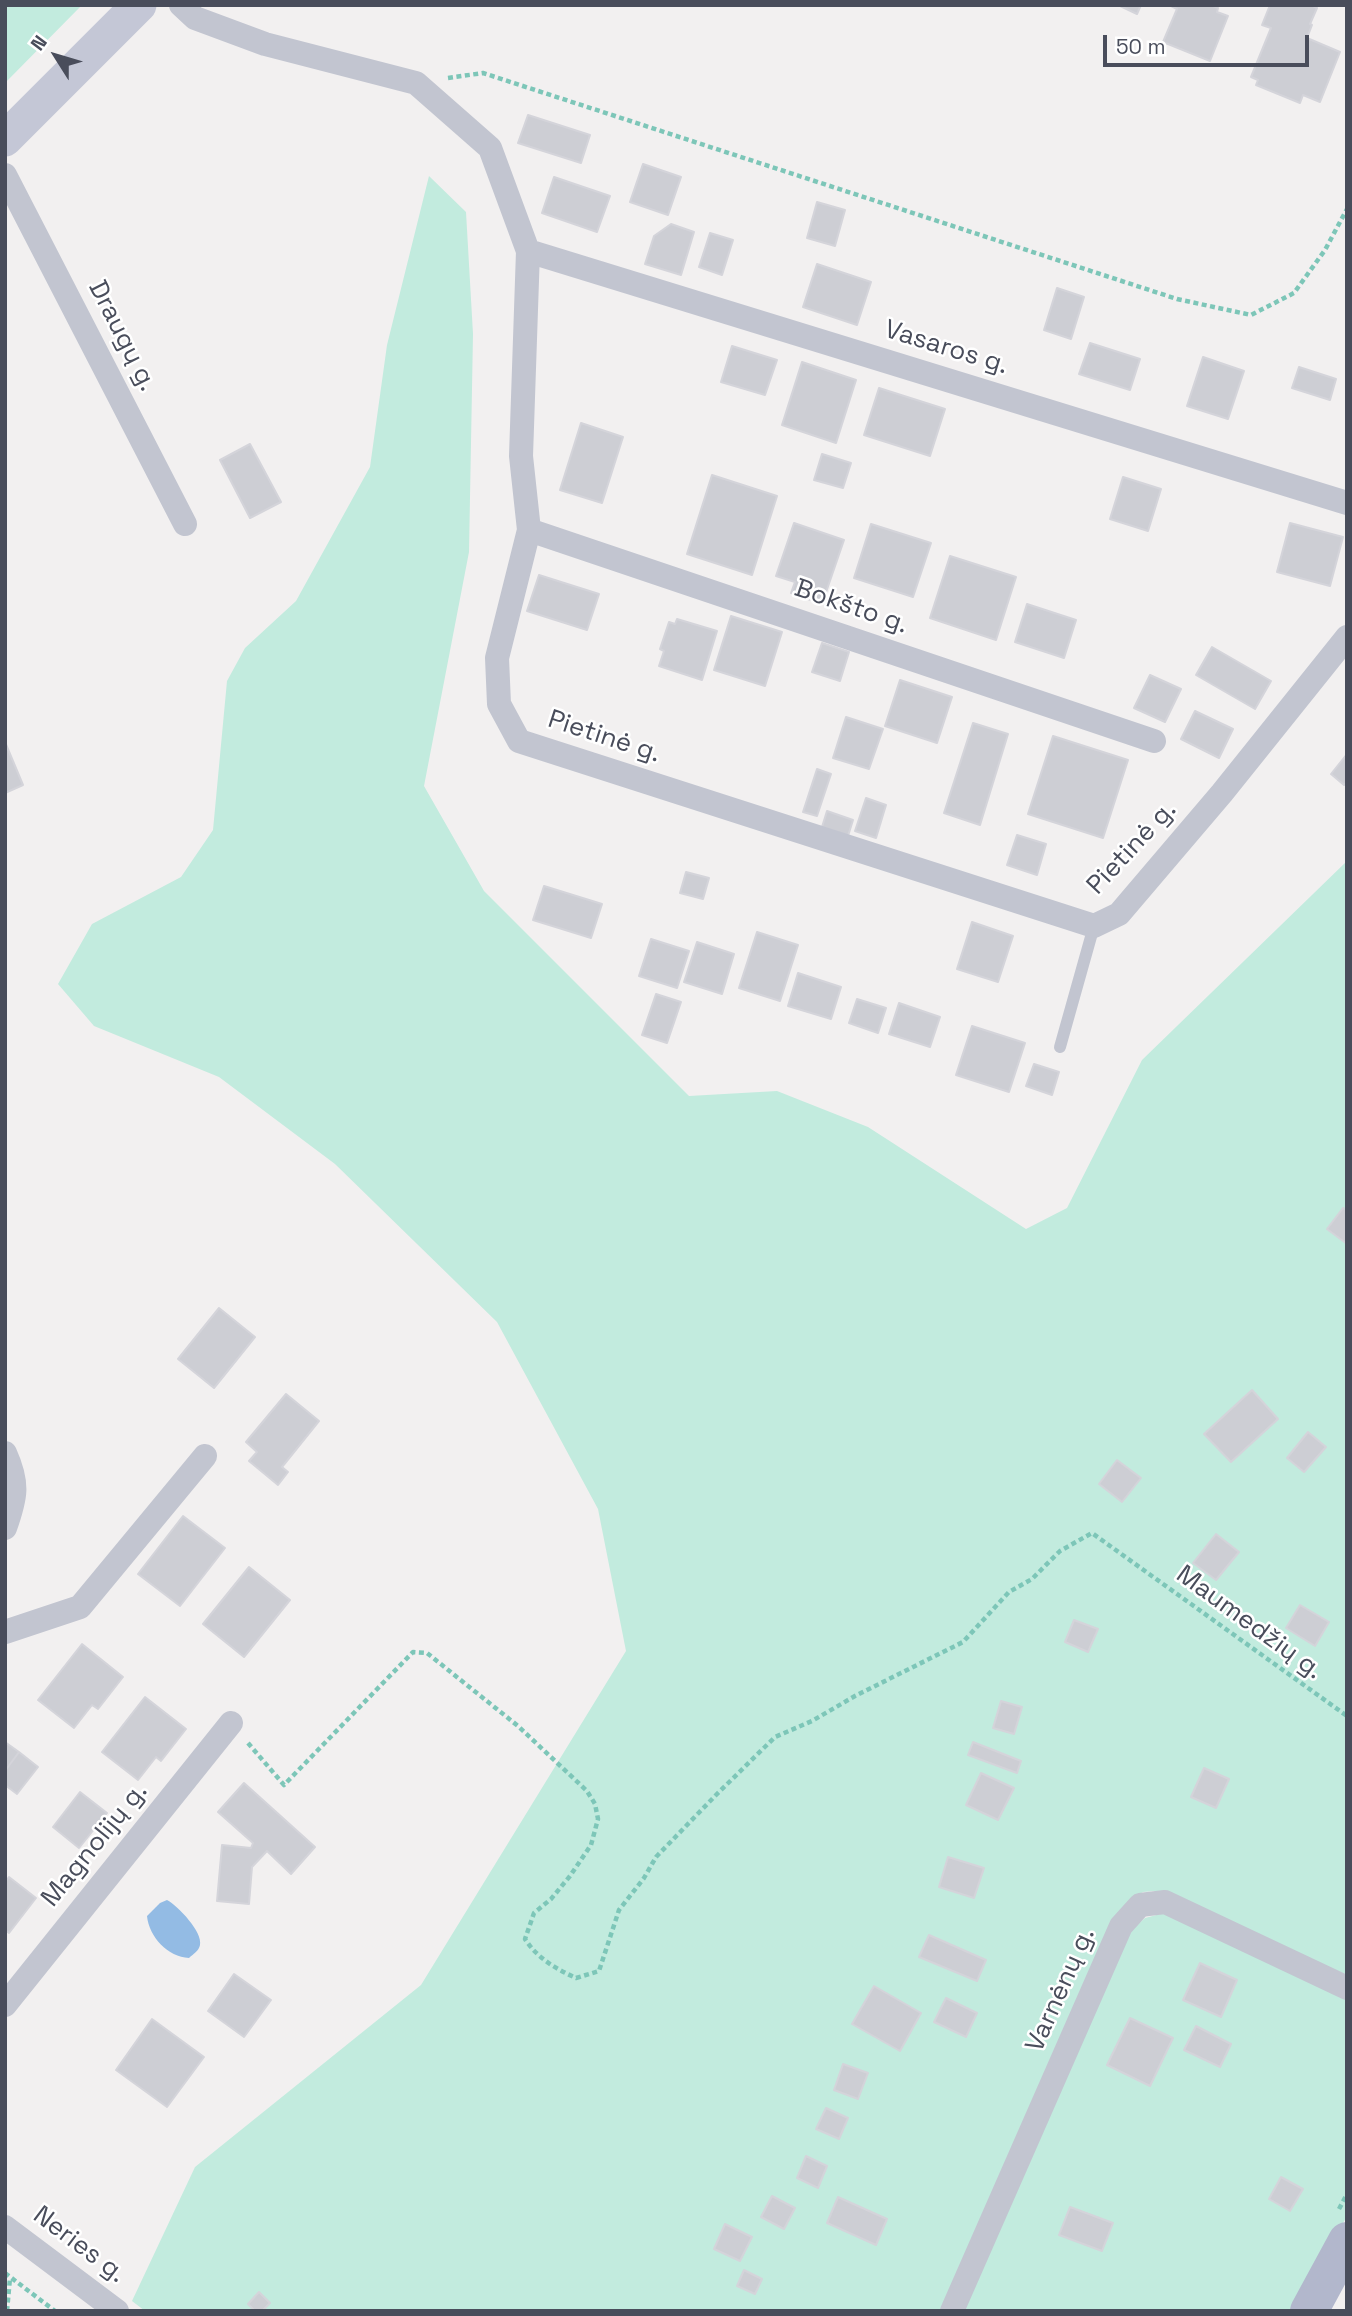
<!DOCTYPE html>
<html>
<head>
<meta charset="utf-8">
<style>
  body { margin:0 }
  #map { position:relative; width:1352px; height:2316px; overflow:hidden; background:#f2f0f0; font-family:"Space Grotesk",sans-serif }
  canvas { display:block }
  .frame { position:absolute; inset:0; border:7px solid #494d5b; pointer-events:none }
  .north { position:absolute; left:21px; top:21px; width:70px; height:70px; -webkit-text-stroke:5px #fff; paint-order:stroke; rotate:307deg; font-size:19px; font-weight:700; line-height:28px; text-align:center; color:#494d5b }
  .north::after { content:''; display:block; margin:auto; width:24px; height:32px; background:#494d5b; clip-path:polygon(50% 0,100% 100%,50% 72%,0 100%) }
  .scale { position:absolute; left:1103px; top:35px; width:206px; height:32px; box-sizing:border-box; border:4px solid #494d5b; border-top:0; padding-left:9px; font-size:21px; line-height:24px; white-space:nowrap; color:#494d5b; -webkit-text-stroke:5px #fff; paint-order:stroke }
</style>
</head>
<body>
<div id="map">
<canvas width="1352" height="2316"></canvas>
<div class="frame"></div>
<div class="north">N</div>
<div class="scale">50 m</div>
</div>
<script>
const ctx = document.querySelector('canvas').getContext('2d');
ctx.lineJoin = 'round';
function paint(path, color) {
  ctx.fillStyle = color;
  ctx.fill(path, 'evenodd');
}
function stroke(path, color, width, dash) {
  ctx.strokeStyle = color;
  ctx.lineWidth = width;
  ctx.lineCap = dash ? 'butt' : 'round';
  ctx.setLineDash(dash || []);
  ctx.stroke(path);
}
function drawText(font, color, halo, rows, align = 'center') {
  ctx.font = font + ' "Space Grotesk",sans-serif';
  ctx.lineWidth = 5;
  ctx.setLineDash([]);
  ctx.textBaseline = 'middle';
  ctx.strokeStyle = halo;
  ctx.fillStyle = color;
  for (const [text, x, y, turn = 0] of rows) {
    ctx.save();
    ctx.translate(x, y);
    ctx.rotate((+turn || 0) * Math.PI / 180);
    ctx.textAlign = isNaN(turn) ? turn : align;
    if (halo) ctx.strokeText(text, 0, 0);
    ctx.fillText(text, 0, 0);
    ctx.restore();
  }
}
paint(new Path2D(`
  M 5,5 L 82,5 L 5,83 Z
  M 429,176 L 466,212 L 473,334 L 469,552 L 424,786 L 484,891 L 689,1096 L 777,1091 L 868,1127 L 1026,1229 L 1067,1208 L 1142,1060 L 1347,861 L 1347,1975 L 1154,1891 L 1143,1892 L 1131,1900 L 943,2311 L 145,2311 L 132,2301 L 195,2167 L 421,1985 L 626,1651 L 598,1509 L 497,1322 L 335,1164 L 219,1077 L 94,1026 L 58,984 L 92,924 L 181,877 L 213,830 L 227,681 L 245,648 L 296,601 L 370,467 L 387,345 Z
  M 1164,1913 L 1347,1999 L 1347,2216 L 1293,2311 L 963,2311 L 1128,1933 L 1145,1918 Z`), '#c2ebde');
paint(new Path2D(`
  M 167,1900 C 178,1906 203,1932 200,1945 C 199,1951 193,1954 189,1958 C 168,1957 149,1937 147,1916 L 160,1903 Z`), '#93bbe4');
const building = new Path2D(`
  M 1118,5 L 1141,5 L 1137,14 Z
  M 1169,5 L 1211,5 L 1218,8 L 1217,12 L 1228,16 L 1210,61 L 1163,42 L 1177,9 Z
  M 1270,5 L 1311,5 L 1317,8 L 1310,24 L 1312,25 L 1307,38 L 1340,52 L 1320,102 L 1303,95 L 1300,103 L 1256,85 L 1258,80 L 1251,77 L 1271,28 L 1262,25 Z
  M 528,115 L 590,135 L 581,163 L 518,143 Z
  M 643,164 L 681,177 L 668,215 L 630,202 Z
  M 554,177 L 610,196 L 597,232 L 542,213 Z
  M 817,202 L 845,210 L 835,246 L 807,238 Z
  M 671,224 L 694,232 L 681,275 L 645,264 L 654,236 Z
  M 710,233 L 733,240 L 722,275 L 699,267 Z
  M 817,264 L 871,282 L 857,325 L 803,307 Z
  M 1057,288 L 1084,297 L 1071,339 L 1044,330 Z
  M 1090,343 L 1140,359 L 1130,390 L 1079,374 Z
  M 732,346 L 777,360 L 765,395 L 721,382 Z
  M 1203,357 L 1244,371 L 1228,419 L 1187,406 Z
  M 802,362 L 856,380 L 836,443 L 782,425 Z
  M 1299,367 L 1336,379 L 1330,400 L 1292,388 Z
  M 879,388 L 945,409 L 930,456 L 864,435 Z
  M 581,423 L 623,437 L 602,503 L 560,490 Z
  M 250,444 L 281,502 L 250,518 L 220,460 Z
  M 822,454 L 851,463 L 843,488 L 814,480 Z
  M 712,475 L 777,496 L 752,575 L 687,554 Z
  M 1123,477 L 1161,489 L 1148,531 L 1110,519 Z
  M 794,523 L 844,540 L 822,604 L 791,593 L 795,582 L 776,576 Z
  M 1290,523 L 1343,537 L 1330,586 L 1277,572 Z
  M 871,524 L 931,543 L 913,597 L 854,578 Z
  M 950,556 L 1016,577 L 996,640 L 930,618 Z
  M 539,575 L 599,594 L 587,630 L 527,611 Z
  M 1027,604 L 1076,620 L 1064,658 L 1015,642 Z
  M 731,616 L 782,632 L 765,686 L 714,670 Z
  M 677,619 L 717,631 L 702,680 L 659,666 L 664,651 L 660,649 L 669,622 L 675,624 Z
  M 822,643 L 849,652 L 840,681 L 812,672 Z
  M 1212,647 L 1271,681 L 1255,709 L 1196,675 Z
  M 1150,675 L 1181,689 L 1165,722 L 1134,708 Z
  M 900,680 L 952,697 L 937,743 L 885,726 Z
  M 1195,711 L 1233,729 L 1219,758 L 1181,739 Z
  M 846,717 L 883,729 L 869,769 L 833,758 Z
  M 973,723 L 1008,734 L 980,825 L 944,813 Z
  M 1053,736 L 1128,760 L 1103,838 L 1028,814 Z
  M 5,742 L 23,785 L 5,793 Z
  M 1347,754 L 1347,782 L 1344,785 L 1331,774 Z
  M 817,769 L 831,774 L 817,816 L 803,812 Z
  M 866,798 L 886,805 L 876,838 L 855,831 Z
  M 827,811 L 853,820 L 848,836 L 822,827 Z
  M 1017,835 L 1046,844 L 1037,875 L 1007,865 Z
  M 686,872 L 709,878 L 703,899 L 680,893 Z
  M 544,886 L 602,904 L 591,938 L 533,920 Z
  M 972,922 L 1013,936 L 998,982 L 957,969 Z
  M 757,932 L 798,945 L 780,1001 L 739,988 Z
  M 651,939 L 689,951 L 677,988 L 639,976 Z
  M 697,942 L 734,954 L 722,994 L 684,982 Z
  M 798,973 L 841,987 L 831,1019 L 788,1006 Z
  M 656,994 L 681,1002 L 667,1043 L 642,1035 Z
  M 857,999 L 886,1008 L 878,1033 L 849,1023 Z
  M 899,1003 L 940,1017 L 930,1047 L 889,1034 Z
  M 972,1026 L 1025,1043 L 1009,1092 L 956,1075 Z
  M 1034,1064 L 1059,1072 L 1052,1095 L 1026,1086 Z
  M 1343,1208 L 1347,1210 L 1347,1244 L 1327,1229 Z
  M 219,1308 L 255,1337 L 214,1388 L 178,1359 Z
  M 1252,1390 L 1278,1419 L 1231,1462 L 1204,1434 Z
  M 286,1394 L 319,1421 L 282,1467 L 288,1472 L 278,1485 L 249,1461 L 257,1452 L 246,1442 Z
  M 1308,1432 L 1326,1447 L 1304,1472 L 1287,1458 Z
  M 1117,1460 L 1141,1478 L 1122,1502 L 1099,1484 Z
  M 183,1516 L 225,1548 L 180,1606 L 138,1574 Z
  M 1216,1534 L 1239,1552 L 1216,1580 L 1193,1563 Z
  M 249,1567 L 290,1600 L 244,1657 L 203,1624 Z
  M 1300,1605 L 1329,1622 L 1315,1646 L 1286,1628 Z
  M 1074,1620 L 1098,1629 L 1088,1652 L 1065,1642 Z
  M 82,1644 L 123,1677 L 98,1709 L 92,1705 L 74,1728 L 38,1700 Z
  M 145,1697 L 186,1729 L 161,1761 L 156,1757 L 138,1780 L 102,1752 Z
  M 1001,1701 L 1022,1707 L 1014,1734 L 993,1728 Z
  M 5,1742 L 19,1752 L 5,1771 Z
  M 973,1742 L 1021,1761 L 1017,1773 L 968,1755 Z
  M 19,1752 L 38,1767 L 17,1794 L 5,1785 L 5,1771 Z
  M 1204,1768 L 1229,1779 L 1216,1808 L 1191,1797 Z
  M 981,1773 L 1014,1788 L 998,1820 L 966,1805 Z
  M 244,1783 L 315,1847 L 291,1874 L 267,1851 L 252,1867 L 249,1904 L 217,1901 L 222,1845 L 251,1848 L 253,1843 L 218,1812 Z
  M 80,1792 L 107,1813 L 79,1848 L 53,1827 Z
  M 948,1857 L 984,1868 L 974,1898 L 939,1887 Z
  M 9,1877 L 36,1898 L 9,1933 L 5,1930 L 5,1882 Z
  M 929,1935 L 986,1960 L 977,1981 L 919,1957 Z
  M 1200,1963 L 1237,1980 L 1221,2017 L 1183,2000 Z
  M 234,1974 L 271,2000 L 244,2037 L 208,2011 Z
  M 874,1986 L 921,2013 L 900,2051 L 852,2024 Z
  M 946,1998 L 977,2013 L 966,2037 L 934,2022 Z
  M 1130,2018 L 1173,2038 L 1150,2086 L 1107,2065 Z
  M 152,2019 L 204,2057 L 167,2107 L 116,2070 Z
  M 1196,2026 L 1231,2044 L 1220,2067 L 1184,2050 Z
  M 843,2064 L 868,2073 L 858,2099 L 834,2090 Z
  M 826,2108 L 848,2118 L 839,2139 L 816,2129 Z
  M 806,2156 L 827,2166 L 818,2188 L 797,2178 Z
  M 1281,2177 L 1303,2189 L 1290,2211 L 1269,2199 Z
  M 772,2196 L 795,2208 L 784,2229 L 761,2217 Z
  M 838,2197 L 887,2219 L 876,2245 L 827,2223 Z
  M 1070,2207 L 1113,2223 L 1102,2251 L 1059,2235 Z
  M 725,2224 L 752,2237 L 740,2261 L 714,2249 Z
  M 744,2270 L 762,2279 L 755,2294 L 737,2286 Z
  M 259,2292 L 270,2303 L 262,2311 L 255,2311 L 248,2304 Z`);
paint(building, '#cdced4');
stroke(building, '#d4d4da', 2);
stroke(new Path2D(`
  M 448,78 L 483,73 L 1177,299 L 1251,315 L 1294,293 L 1325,250 L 1347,209
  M 248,1743 L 284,1785 L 413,1652 L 427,1653 L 518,1726 L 587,1791 L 595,1804 L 598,1819 L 591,1845 L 570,1876 L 551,1899 L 534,1913 L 525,1939 C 537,1958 556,1969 576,1978 L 599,1971 L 619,1910 L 644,1878 L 656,1857 L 716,1795 L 775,1737 L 812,1721 L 855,1696 L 963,1642 L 1009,1592 L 1032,1579 L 1060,1551 L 1092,1533 L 1347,1716
  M 1339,2209 L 1347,2194
  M 5,2273 L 55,2311
  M 7,2311 L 10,2278`), '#7dc6b8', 4.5, [5, 3.5]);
stroke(new Path2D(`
  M 1060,1047 L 1094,926`), '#c2c5d0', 12);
stroke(new Path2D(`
  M 181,5 L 195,18 L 265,44 L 416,83 L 490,148 L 528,251 L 521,456 L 529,530 L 497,658 L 499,704 L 519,741 L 1094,926 L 1119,914 L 1222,793 L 1347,637
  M 5,175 L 185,524
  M 528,251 L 1347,503
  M 529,530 L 1154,741
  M 5,1453 C 19,1484 16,1497 5,1528
  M 5,1632 L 80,1607 L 205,1456
  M 5,2005 L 231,1723
  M 5,2227 L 117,2311
  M 952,2311 L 1121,1926 L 1140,1905 L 1165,1902 L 1347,1988`), '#c2c5d0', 24);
stroke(new Path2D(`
  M 5,139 L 139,5`), '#c4c7d6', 35);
stroke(new Path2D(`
  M 1309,2311 L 1347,2241`), '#b2b7cc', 38);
drawText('26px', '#494d5b', '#fff', [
  ["Draugų g.",122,336,63],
  ["Vasaros g.",946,348,17],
  ["Bokšto g.",851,607,19],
  ["Pietinė g.",604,737,18],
  ["Pietinė g.",1132,848,-47],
  ["Maumedžių g.",1249,1623,36],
  ["Magnolijų g.",95,1845,-51],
  ["Varnėnų g.",1061,1990,-66],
  ["Neries g.",79,2245,37]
]);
</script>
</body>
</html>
